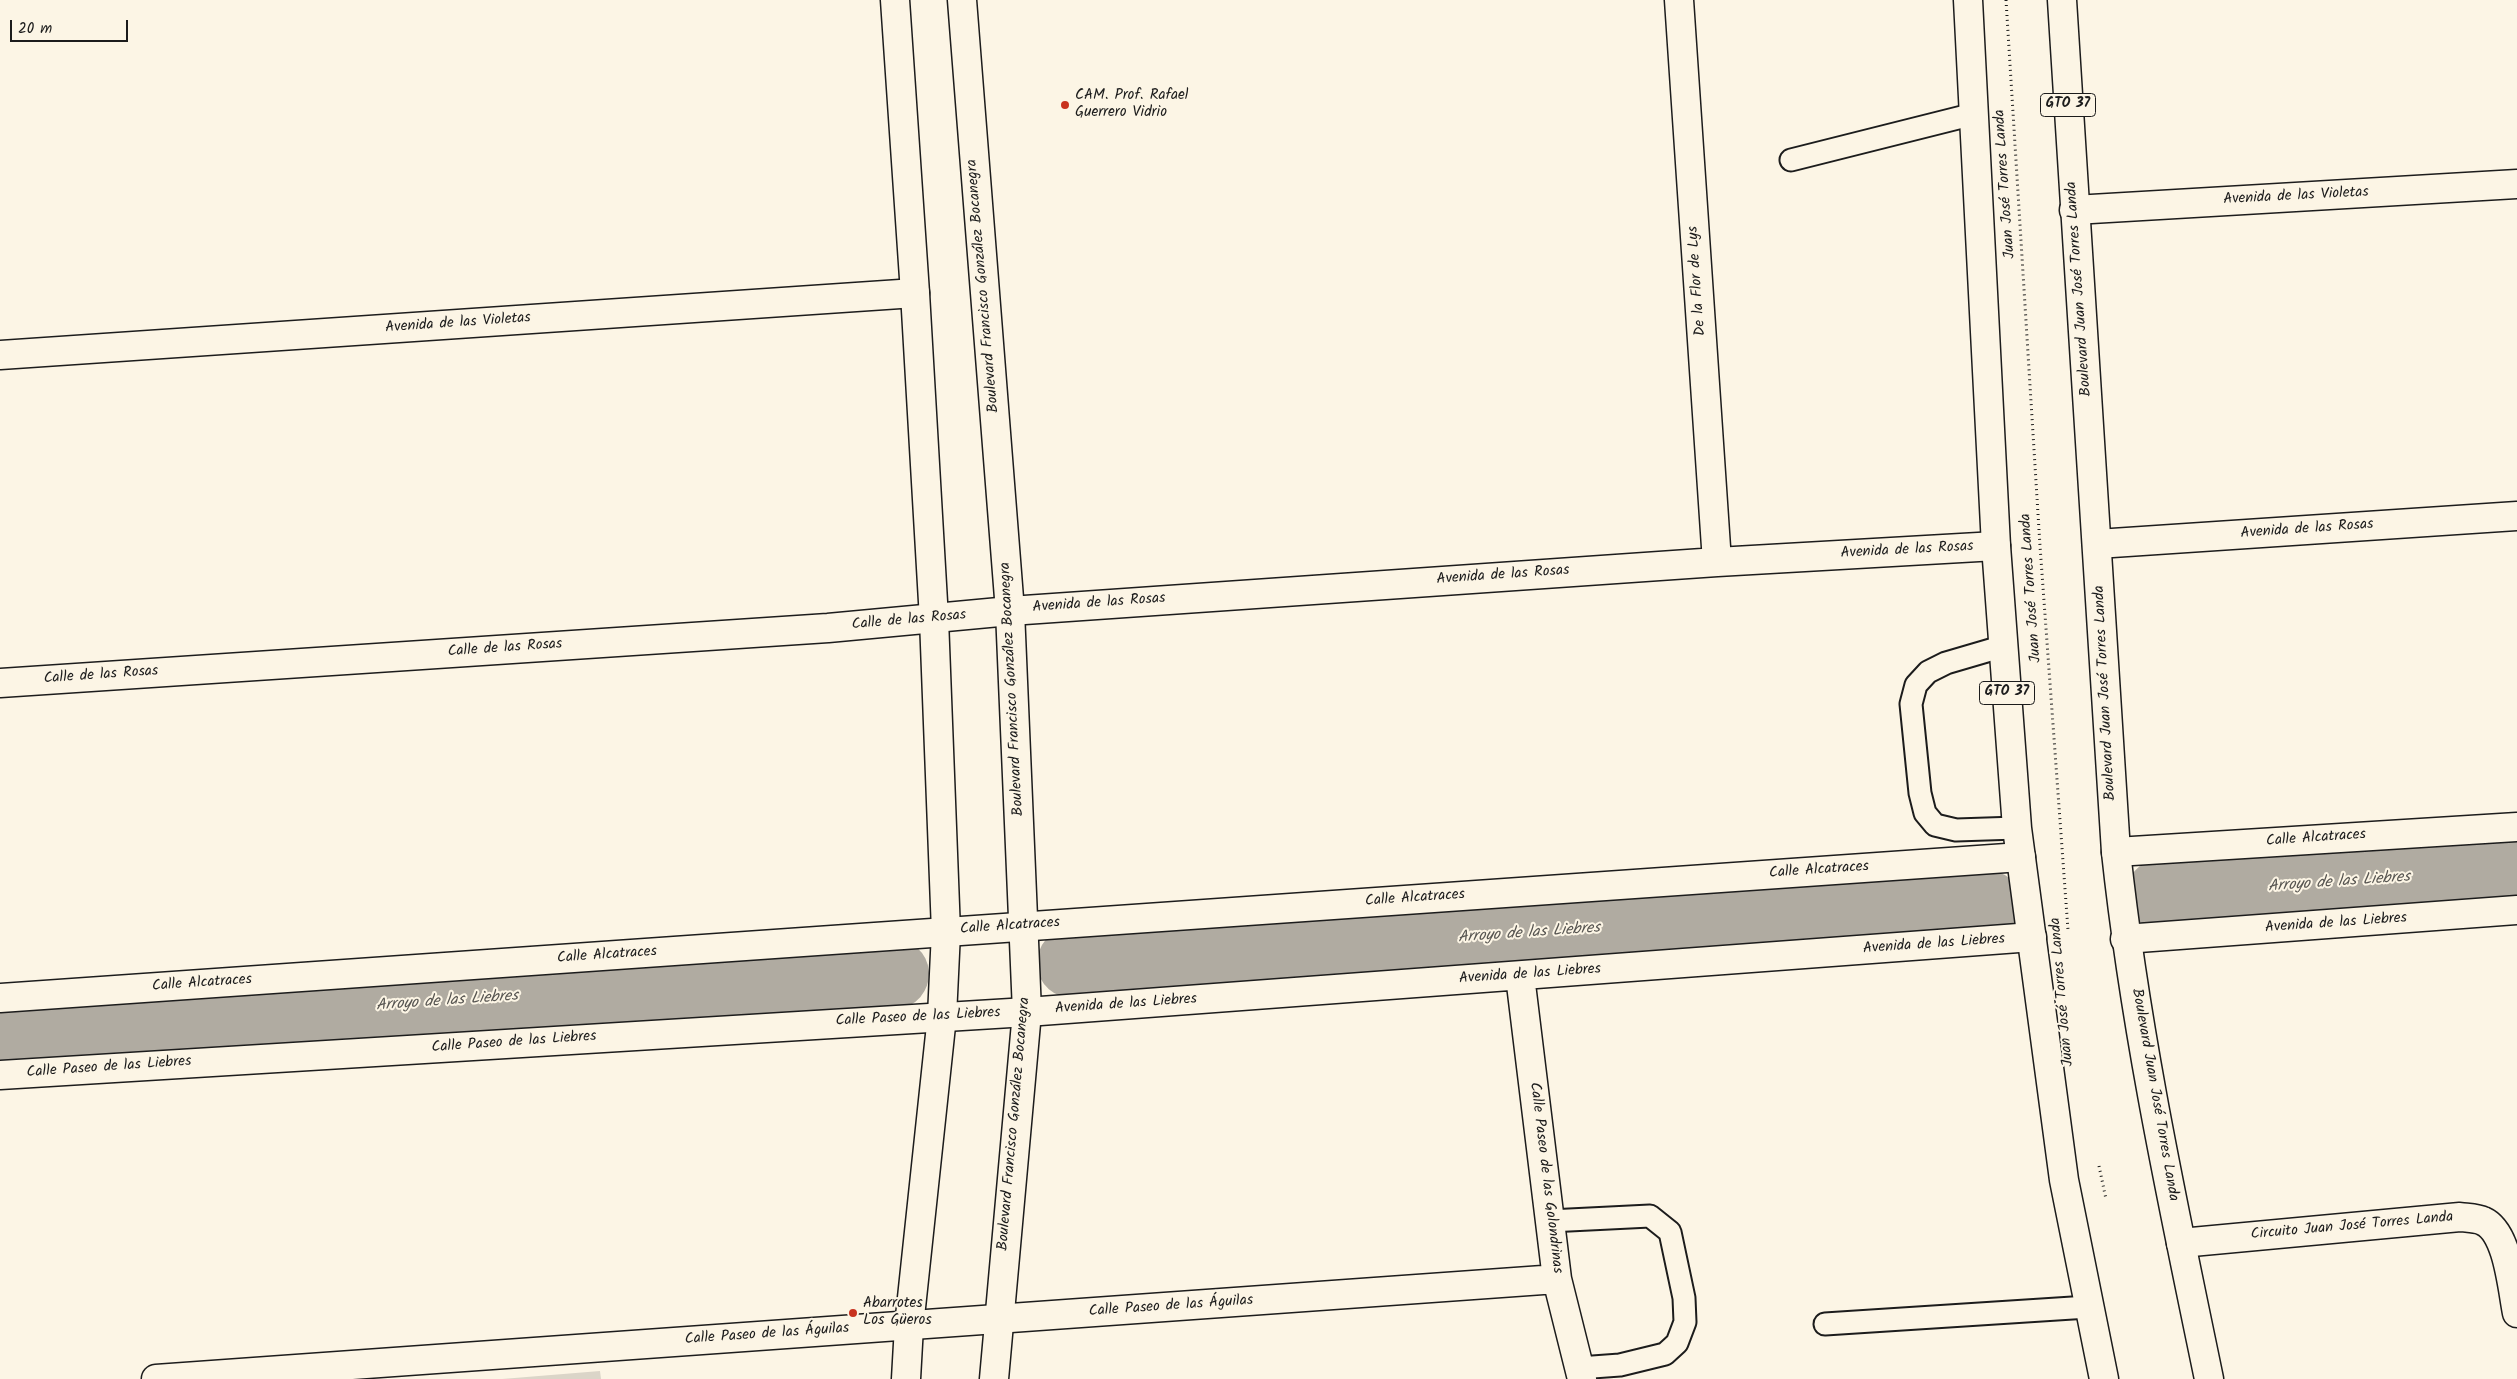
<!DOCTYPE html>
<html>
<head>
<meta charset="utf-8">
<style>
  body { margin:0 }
  #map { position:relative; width:2517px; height:1379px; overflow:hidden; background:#fcf5e5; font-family:Kalam,sans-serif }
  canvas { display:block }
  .scale { position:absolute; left:10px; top:20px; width:118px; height:22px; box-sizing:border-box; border:2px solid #1c1c1c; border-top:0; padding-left:6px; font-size:15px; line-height:18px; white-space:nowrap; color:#1c1c1c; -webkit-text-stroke:4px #fcf5e5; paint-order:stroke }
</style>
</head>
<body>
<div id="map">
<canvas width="2517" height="1379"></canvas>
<div class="scale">20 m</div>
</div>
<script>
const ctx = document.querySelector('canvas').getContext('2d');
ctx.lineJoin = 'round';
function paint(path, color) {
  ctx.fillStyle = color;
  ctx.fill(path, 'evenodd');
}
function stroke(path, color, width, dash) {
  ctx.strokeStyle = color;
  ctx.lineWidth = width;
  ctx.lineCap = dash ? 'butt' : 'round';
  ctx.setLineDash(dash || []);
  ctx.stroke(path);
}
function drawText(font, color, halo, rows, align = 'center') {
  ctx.font = font + ' Kalam,sans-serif';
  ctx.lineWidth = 4;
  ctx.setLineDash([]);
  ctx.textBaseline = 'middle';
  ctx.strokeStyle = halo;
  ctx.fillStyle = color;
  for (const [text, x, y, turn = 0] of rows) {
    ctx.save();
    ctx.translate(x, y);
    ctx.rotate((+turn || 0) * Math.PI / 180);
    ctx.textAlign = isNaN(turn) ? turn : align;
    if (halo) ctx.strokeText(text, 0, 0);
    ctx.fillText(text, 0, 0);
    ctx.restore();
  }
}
paint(new Path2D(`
  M 600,1371 L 601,1379 L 502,1379 Z`), '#dbd5c8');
stroke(new Path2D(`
  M 2161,894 L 2517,871
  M 1072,963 L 1987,905
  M 0,1030 L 894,974`), '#b0aba1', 70);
const lane = new Path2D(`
  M 1791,160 L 1974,114
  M 2004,646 L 1946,663 L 1928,672 L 1916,685 L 1911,704 L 1920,793 L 1925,813 L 1935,825 L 1956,830 L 2017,828
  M 1549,1221 L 1650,1216 L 1670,1232 L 1684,1298 L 1685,1322 L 1677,1343 L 1665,1354 L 1620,1365 L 1579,1368
  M 1825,1324 L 2088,1307`);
const street = new Path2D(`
  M 1679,0 L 1717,562
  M 2074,210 L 2517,184
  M 0,355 L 915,293
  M 2097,544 L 2517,516
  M 0,683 L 828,628 L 1010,611 L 1717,562 L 1996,546
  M 2116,852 L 2517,827
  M 2125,939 L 2517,910
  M 1520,976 L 1557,1279 L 1582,1379
  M 0,998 L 2021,857
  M 0,1075 L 1027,1012 L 2032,937
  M 2181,1243 L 2460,1217 C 2467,1218 2477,1218 2483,1221 C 2508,1232 2512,1288 2517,1313
  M 156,1379 L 1557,1279`);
const secondary = new Path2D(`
  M 895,0 L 915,293 L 934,619 L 946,932 L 942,1016 L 909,1326 L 906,1379
  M 962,0 L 1010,611 L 1027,1012 L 994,1379`);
const primary = new Path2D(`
  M 1968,0 L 1996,546 L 2017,828 L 2064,1180 L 2104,1379
  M 2062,0 L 2116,852 C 2135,1029 2173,1205 2209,1379`);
stroke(lane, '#1c1c1c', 25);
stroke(street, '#1c1c1c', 31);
stroke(secondary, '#1c1c1c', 31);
stroke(primary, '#1c1c1c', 31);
stroke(new Path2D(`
  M 2006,0 L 2040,546 L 2068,930
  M 2099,1166 L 2106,1199`), '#1c1c1c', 3, [1, 4]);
stroke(lane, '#fcf5e5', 21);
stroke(street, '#fcf5e5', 28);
stroke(secondary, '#fcf5e5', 28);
stroke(primary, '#fcf5e5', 28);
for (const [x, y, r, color] of [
  [1065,105,5,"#c8321e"],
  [853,1313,5,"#c8321e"]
]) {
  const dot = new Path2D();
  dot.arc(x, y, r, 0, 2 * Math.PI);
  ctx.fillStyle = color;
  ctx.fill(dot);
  stroke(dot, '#fcf5e5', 2);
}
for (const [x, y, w] of [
  [2068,105,55],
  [2007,693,55]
]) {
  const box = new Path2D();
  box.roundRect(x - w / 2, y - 11.5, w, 23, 4);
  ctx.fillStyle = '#fcf5e5';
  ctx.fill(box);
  stroke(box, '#1c1c1c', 1);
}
drawText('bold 14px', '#1c1c1c', null, [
  ["GTO 37",2068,105],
  ["GTO 37",2007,693]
]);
drawText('15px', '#1c1c1c', '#fcf5e5', [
  ["CAM. Prof. Rafael",1075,96],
  ["Guerrero Vidrio",1075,113],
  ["Abarrotes",863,1304],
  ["Los Güeros",863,1321]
], 'left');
drawText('15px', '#1c1c1c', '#fcf5e5', [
  ["Juan José Torres Landa",2006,184,-94],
  ["Avenida de las Violetas",2296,197,-3],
  ["De la Flor de Lys",1698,281,-94],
  ["Boulevard Francisco González Bocanegra",984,286,-95],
  ["Boulevard Juan José Torres Landa",2080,289,-94],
  ["Avenida de las Violetas",458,324,-4],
  ["Avenida de las Rosas",2307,530,-4],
  ["Avenida de las Rosas",1907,551,-3],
  ["Avenida de las Rosas",1503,576,-4],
  ["Juan José Torres Landa",2032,588,-94],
  ["Avenida de las Rosas",1099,604,-4],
  ["Calle de las Rosas",909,621,-5],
  ["Calle de las Rosas",505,649,-4],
  ["Calle de las Rosas",101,676,-4],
  ["Boulevard Francisco González Bocanegra",1013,689,-93],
  ["Boulevard Juan José Torres Landa",2106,693,-93],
  ["Calle Alcatraces",2316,839,-4],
  ["Calle Alcatraces",1819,871,-4],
  ["Calle Alcatraces",1415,899,-4],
  ["Avenida de las Liebres",2336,924,-4],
  ["Calle Alcatraces",1010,927,-4],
  ["Avenida de las Liebres",1934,945,-4],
  ["Calle Alcatraces",607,956,-4],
  ["Avenida de las Liebres",1530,975,-4],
  ["Calle Alcatraces",202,984,-4],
  ["Juan José Torres Landa",2063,992,-95],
  ["Avenida de las Liebres",1126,1005,-4],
  ["Calle Paseo de las Liebres",918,1018,-3],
  ["Calle Paseo de las Liebres",514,1043,-4],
  ["Calle Paseo de las Liebres",109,1068,-4],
  ["Boulevard Juan José Torres Landa",2154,1095,80],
  ["Boulevard Francisco González Bocanegra",1015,1124,-85],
  ["Calle Paseo de las Golondrinas",1545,1178,83],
  ["Circuito Juan José Torres Landa",2352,1227,-5],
  ["Calle Paseo de las Águilas",1171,1307,-4],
  ["Calle Paseo de las Águilas",767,1335,-4]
]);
drawText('italic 16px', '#575551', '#fcf5e5', [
  ["Arroyo de las Liebres",2339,883,-4],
  ["Arroyo de las Liebres",1529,934,-4],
  ["Arroyo de las Liebres",447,1002,-4]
]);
</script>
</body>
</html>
